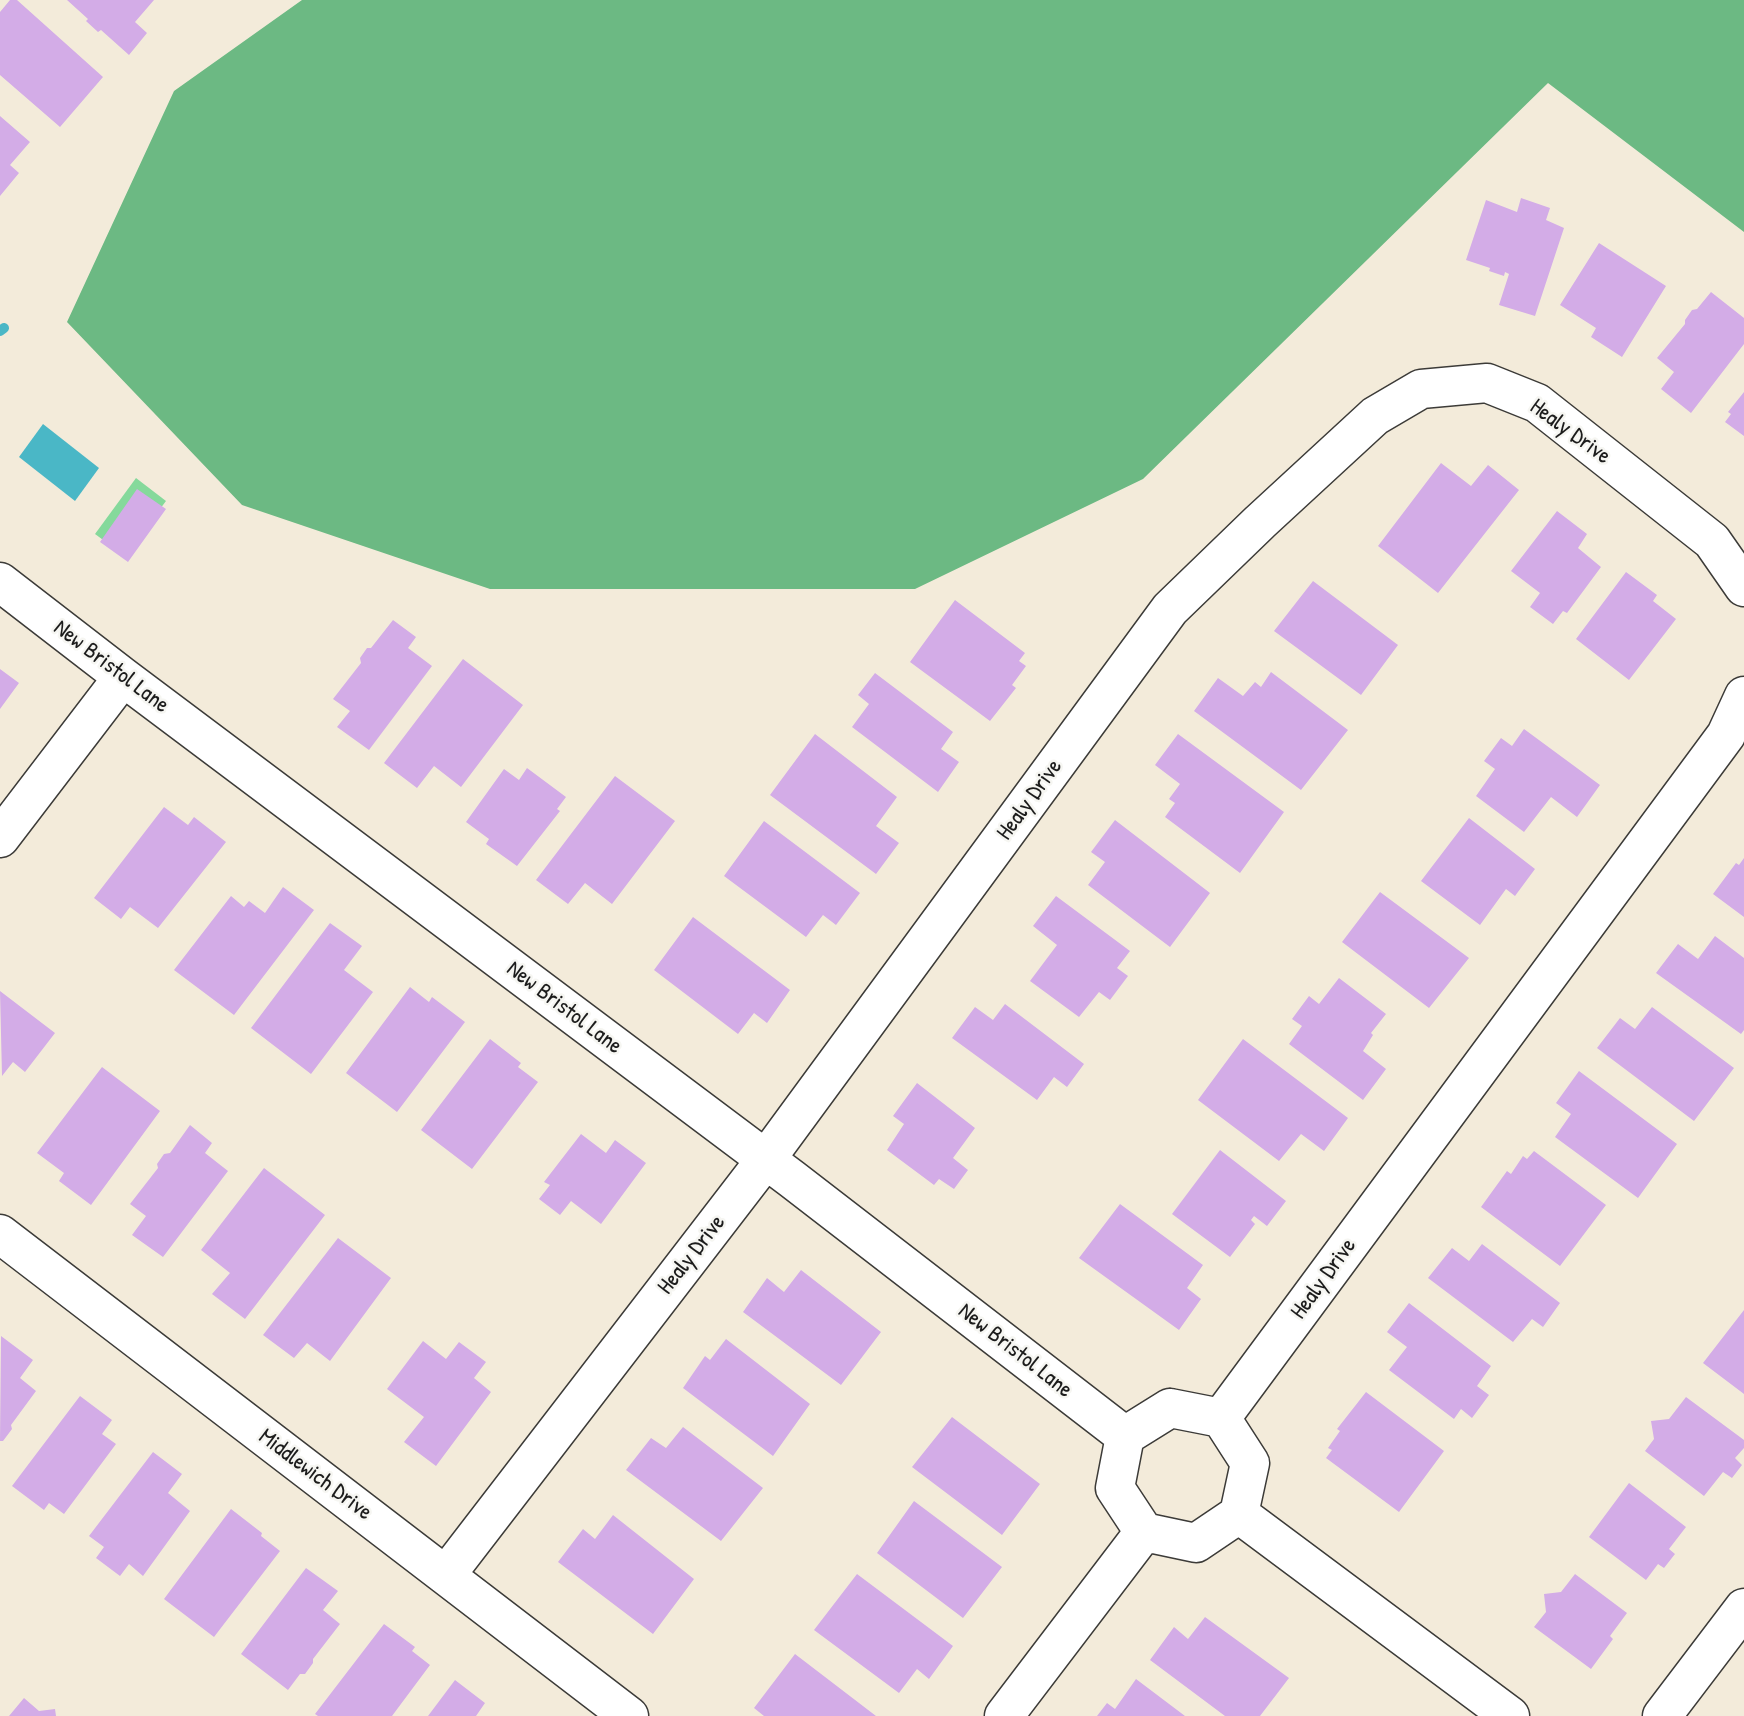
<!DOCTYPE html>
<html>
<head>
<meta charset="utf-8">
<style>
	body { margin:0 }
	canvas { display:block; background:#f3ebda }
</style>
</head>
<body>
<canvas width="1744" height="1716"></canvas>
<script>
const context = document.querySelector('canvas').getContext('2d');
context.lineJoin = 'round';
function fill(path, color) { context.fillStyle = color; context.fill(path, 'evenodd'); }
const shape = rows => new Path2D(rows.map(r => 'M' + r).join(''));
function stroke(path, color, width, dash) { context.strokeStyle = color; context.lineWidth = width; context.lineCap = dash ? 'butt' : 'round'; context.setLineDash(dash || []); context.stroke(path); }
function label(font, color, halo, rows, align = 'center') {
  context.font = font + ' "Patrick Hand",sans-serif'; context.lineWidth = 5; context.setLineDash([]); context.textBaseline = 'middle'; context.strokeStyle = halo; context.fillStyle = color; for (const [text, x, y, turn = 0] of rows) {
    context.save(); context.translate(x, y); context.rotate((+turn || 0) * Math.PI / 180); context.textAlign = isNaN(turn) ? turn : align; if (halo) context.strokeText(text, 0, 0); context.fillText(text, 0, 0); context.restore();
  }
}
const green = shape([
	[136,478,166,501,125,556,95,534]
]);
const forest = shape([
	[302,0,1744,0,1744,232,1548,83,1143,479,915,589,490,589,242,505,67,322,174,91]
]);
const water = shape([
	[43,424,99,468,75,501,19,457]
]);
const stream = shape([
	[0,331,4,328]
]);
const building = shape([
	[10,0,17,0,103,77,60,127,0,75,0,12],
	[67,0,154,0,135,22,147,33,129,55,101,30,98,32,86,21,88,19],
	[0,116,30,142,10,165,19,173,0,196],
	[1521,198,1550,208,1546,220,1564,228,1535,316,1499,305,1509,274,1505,272,1504,276,1489,271,1490,268,1466,260,1486,200,1517,212],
	[1599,243,1666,286,1622,357,1591,337,1596,328,1560,305],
	[1711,292,1744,318,1744,344,1691,413,1661,389,1674,372,1657,358,1685,324,1685,320,1692,310,1697,309],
	[1744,392,1744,436,1725,422,1731,414,1728,412],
	[1441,463,1471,486,1488,465,1519,490,1438,593,1378,546],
	[137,489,166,509,128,562,100,542],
	[1557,511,1587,534,1578,548,1601,567,1567,613,1563,611,1553,624,1530,607,1540,593,1511,571],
	[1626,572,1657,595,1653,601,1676,619,1629,680,1576,639],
	[1313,581,1398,645,1361,695,1274,631],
	[955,600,1025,653,1019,661,1026,666,1012,685,1016,688,990,721,910,662],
	[393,620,416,637,408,648,432,666,369,750,337,727,350,711,333,699,361,663,360,658,367,648,371,648],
	[463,659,523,705,461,787,434,766,417,788,384,763],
	[0,669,19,683,0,709],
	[1271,672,1348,730,1301,790,1194,711,1218,678,1243,696,1255,682,1261,687],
	[875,673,953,732,941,749,959,762,938,792,852,727,869,704,858,695],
	[1524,729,1600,785,1577,817,1551,797,1524,832,1476,796,1495,769,1484,761,1501,738,1512,746],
	[815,734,897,797,876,826,899,843,876,874,770,795],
	[1178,734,1284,812,1240,873,1165,817,1175,803,1169,799,1180,784,1155,765],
	[527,768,566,797,557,809,560,811,517,866,486,844,489,839,466,822,504,769,519,780],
	[615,776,675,821,612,904,585,883,568,904,536,880],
	[164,807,188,825,194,817,226,842,158,928,130,907,121,919,94,898],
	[1469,818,1535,869,1515,896,1506,889,1480,925,1421,881],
	[1115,820,1210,893,1170,947,1088,885,1105,862,1091,852],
	[764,821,860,893,836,925,823,915,806,937,724,876],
	[1744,858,1744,917,1713,894,1736,863,1739,865],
	[283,887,314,910,234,1015,174,970,231,896,244,907,249,901,265,913],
	[1380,892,1469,958,1429,1008,1342,942],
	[1056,896,1130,951,1117,968,1128,976,1110,1000,1099,992,1079,1017,1030,981,1057,945,1033,926],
	[693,917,790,990,767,1023,754,1013,738,1034,654,970],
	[330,923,362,946,344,970,373,992,311,1074,251,1028],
	[1715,936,1744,958,1744,1030,1741,1034,1656,973,1678,944,1698,959],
	[1339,978,1386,1014,1371,1033,1373,1035,1363,1051,1386,1069,1363,1100,1289,1044,1302,1026,1292,1019,1309,996,1319,1004],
	[410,987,429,1002,432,997,465,1022,397,1112,346,1073],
	[0,991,55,1033,25,1072,13,1062,2,1076],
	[1005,1004,1084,1064,1067,1087,1054,1077,1037,1100,952,1038,975,1007,993,1020],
	[1652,1007,1734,1068,1694,1121,1597,1048,1620,1018,1635,1029],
	[490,1039,521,1063,518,1067,538,1082,472,1169,421,1130],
	[1243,1039,1348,1118,1324,1151,1301,1134,1279,1161,1198,1100],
	[102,1067,160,1111,91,1205,59,1181,64,1173,37,1153],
	[1579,1071,1677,1144,1638,1198,1555,1137,1571,1114,1556,1103],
	[917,1083,975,1128,953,1158,968,1170,954,1189,939,1179,934,1185,887,1150,904,1124,893,1116],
	[190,1125,212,1143,205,1153,228,1171,163,1257,132,1235,146,1216,130,1204,158,1168,157,1164,164,1154,170,1153],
	[581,1134,606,1153,615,1140,646,1163,601,1224,571,1201,560,1215,539,1199,550,1185,544,1182],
	[1220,1150,1286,1201,1267,1226,1254,1216,1251,1220,1255,1224,1230,1257,1172,1214],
	[1534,1151,1606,1205,1560,1266,1481,1207,1507,1171,1511,1174,1523,1156,1527,1159],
	[264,1168,325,1215,245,1319,212,1294,230,1273,201,1250],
	[1120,1204,1203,1265,1187,1288,1201,1299,1179,1330,1079,1258],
	[338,1238,391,1278,330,1361,307,1343,294,1358,263,1335],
	[1482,1244,1560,1303,1543,1327,1532,1319,1513,1342,1428,1278,1452,1248,1469,1261],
	[801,1270,881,1332,841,1385,743,1312,767,1278,784,1292],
	[1409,1303,1491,1366,1477,1386,1489,1395,1472,1418,1461,1409,1454,1419,1389,1370,1407,1347,1387,1332],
	[1744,1310,1744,1394,1703,1363],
	[1,1336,33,1360,20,1378,36,1391,11,1425,12,1429,3,1441,0,1441],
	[726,1339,810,1404,773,1456,683,1388,705,1356,710,1360],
	[423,1341,446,1359,459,1342,486,1362,474,1378,491,1392,436,1466,404,1442,424,1417,387,1389],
	[1366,1392,1444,1451,1399,1512,1326,1458,1332,1450,1328,1448,1340,1431,1337,1429],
	[80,1396,112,1420,102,1434,116,1444,64,1514,49,1503,44,1510,12,1486],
	[1686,1397,1744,1440,1744,1448,1735,1458,1742,1465,1732,1478,1723,1472,1704,1496,1645,1451,1654,1439,1651,1421,1669,1419],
	[952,1417,1040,1484,1002,1535,912,1467],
	[683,1427,763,1488,721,1541,626,1470,651,1438,666,1448],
	[153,1452,182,1474,168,1493,190,1511,143,1576,129,1564,120,1576,96,1558,104,1547,89,1536],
	[1629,1483,1686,1527,1669,1549,1675,1554,1664,1568,1658,1564,1646,1580,1589,1537],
	[914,1501,1002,1567,963,1618,877,1553],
	[231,1509,262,1533,261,1536,280,1551,214,1637,164,1599],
	[613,1515,694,1579,653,1634,558,1562,583,1529,595,1539],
	[306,1568,338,1591,323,1610,340,1624,313,1659,313,1663,305,1674,300,1674,288,1690,241,1654],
	[857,1574,953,1646,929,1679,917,1669,899,1693,814,1630],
	[1575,1574,1627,1613,1610,1636,1613,1639,1591,1669,1534,1627,1546,1612,1544,1594,1561,1592],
	[1205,1617,1289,1678,1260,1716,1225,1716,1150,1660,1174,1627,1188,1639],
	[384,1624,415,1647,412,1651,430,1665,392,1716,318,1716,315,1714],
	[795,1654,876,1716,764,1716,754,1708],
	[1136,1679,1185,1716,1097,1716,1107,1703,1115,1709],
	[455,1680,485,1703,476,1716,428,1716],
	[24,1698,39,1711,55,1709,56,1716,9,1716]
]);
const minor = shape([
	[0,582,123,677,792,1179,1125,1436],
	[0,838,123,677],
	[0,1234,629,1716],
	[1170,1408,1221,1418,1250,1463,1239,1514,1196,1543,1144,1532,1115,1488,1125,1436,1170,1408],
	[1221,1418,1726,735,1744,696],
	[1239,1514,1510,1716],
	[446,1575,766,1159,1170,609,1260,522,1375,416,1421,389,1487,383,1537,403,1712,541,1744,587],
	[1004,1716,1144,1532],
	[1662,1716,1744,1608]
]);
const streetNames = [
	["Healy Drive",1570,432,36],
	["New Bristol Lane",111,667,37],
	["Healy Drive",1030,800,-54],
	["New Bristol Lane",564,1008,37],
	["Healy Drive",692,1255,-52],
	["Healy Drive",1324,1279,-54],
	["New Bristol Lane",1015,1351,38],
	["Middlewich Drive",315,1475,37]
];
fill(green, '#85d99b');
fill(forest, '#6cb983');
fill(water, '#4ab7c6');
stroke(stream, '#4ab7c6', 10);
fill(building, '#d3ace7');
stroke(minor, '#3c3b38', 41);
stroke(minor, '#fff', 38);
label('23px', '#1c1c1c', '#f6f6f2', streetNames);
</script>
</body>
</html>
